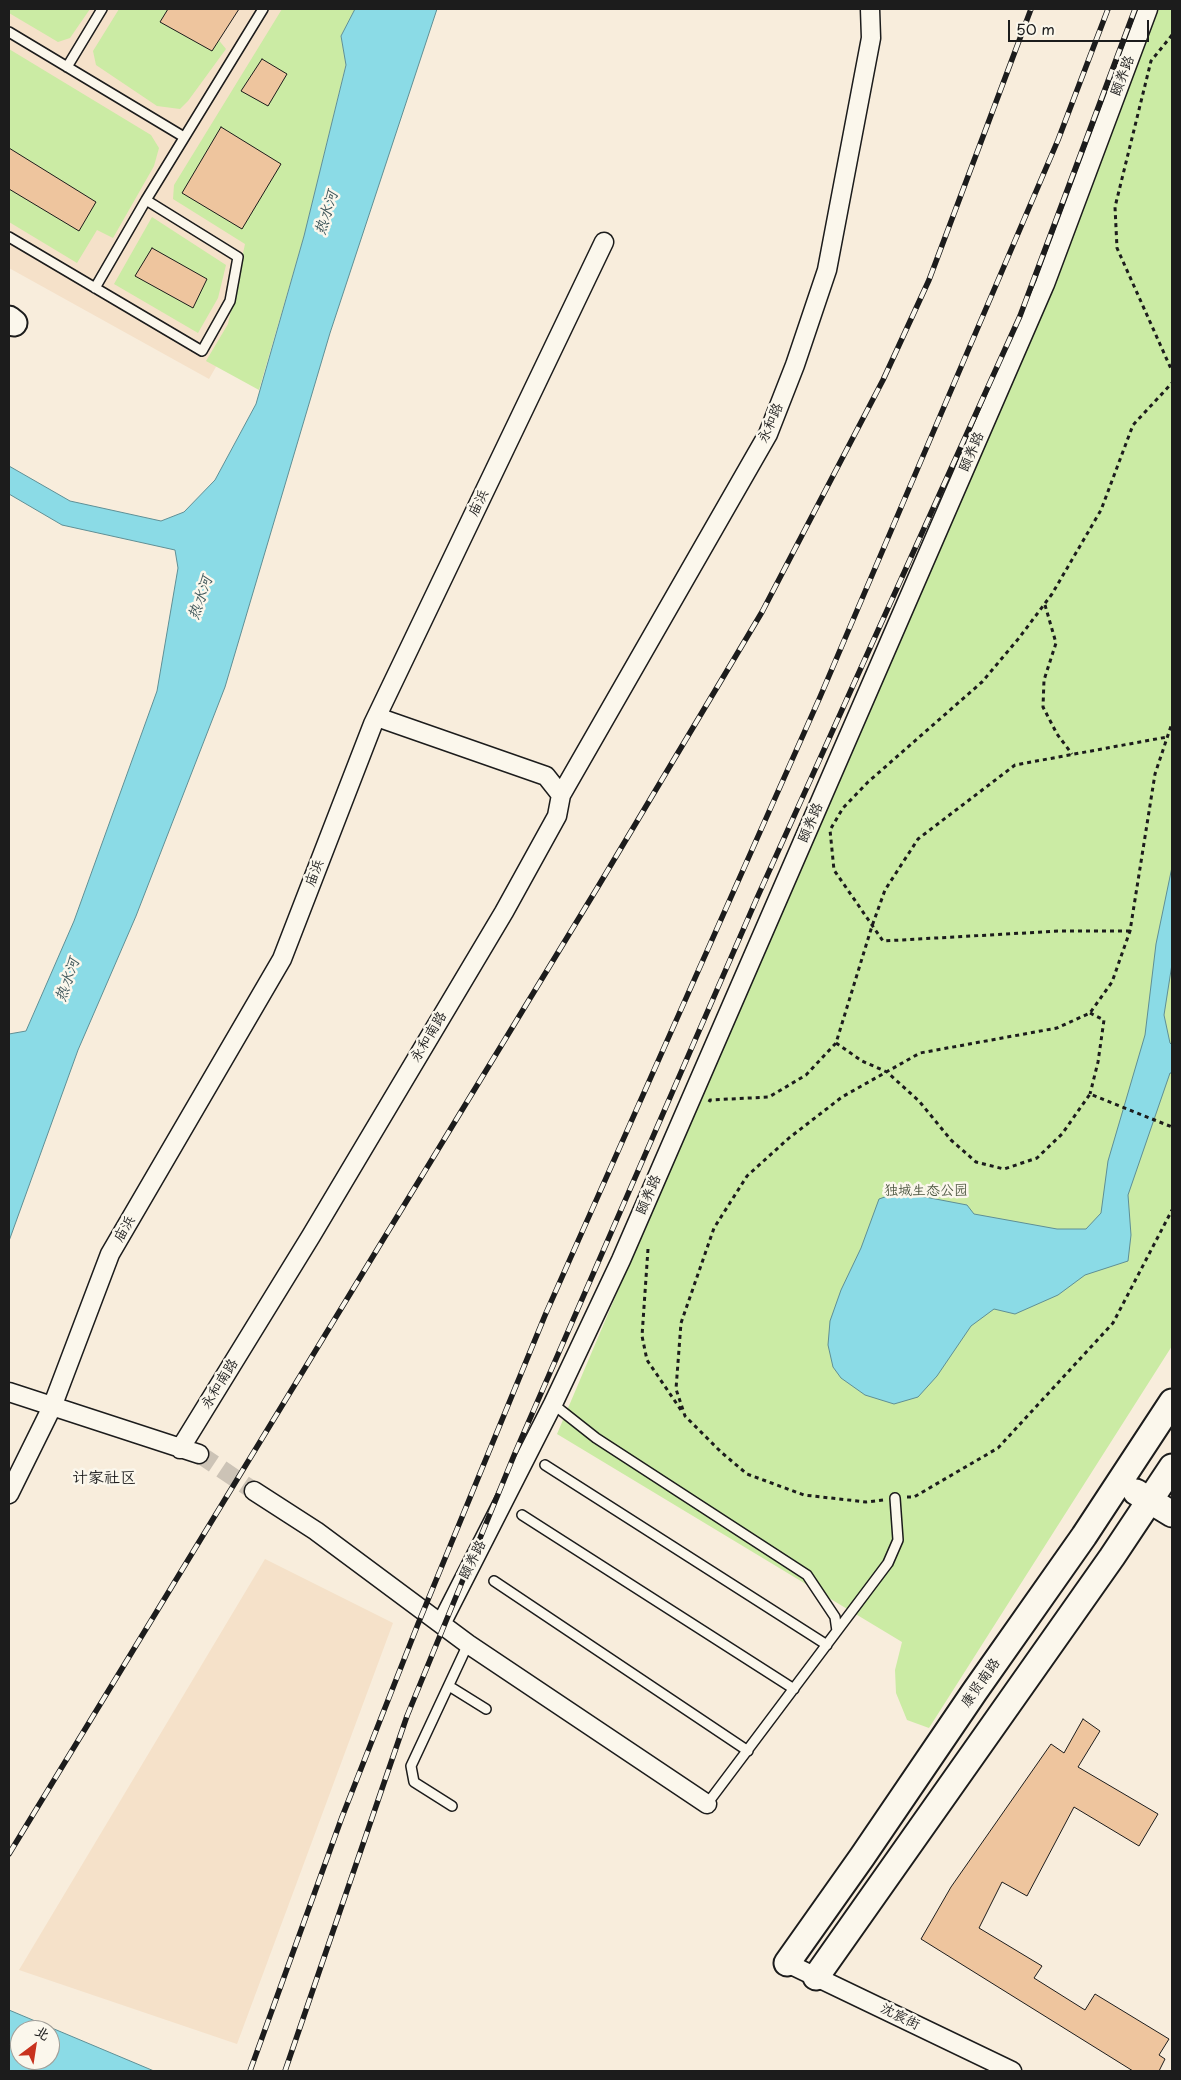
<!DOCTYPE html>
<html>
<head>
<meta charset="utf-8">
<style>
	body { margin:0 }
	#map { position:relative; width:1181px; height:2080px; overflow:hidden; background:#f8eddc; font-family:"Playpen Sans","LXGW WenKai TC",sans-serif }
	canvas { display:block }
	.frame { position:absolute; inset:0; border:10px solid #1c1c1c; pointer-events:none }
	.north { position:absolute; left:10px; top:2020px; width:50px; height:50px; box-sizing:border-box; background:#fbf7ec; border:1px solid #a29f99; border-radius:50%; rotate:31deg; font-size:14px; font-weight:700; line-height:20px; text-align:center; color:#1c1c1c }
	.north::after { content:''; display:block; margin:auto; width:18px; height:22px; background:#c8321e; clip-path:polygon(50% 0,100% 100%,50% 72%,0 100%) }
	.scale { position:absolute; left:1008px; top:20px; width:141px; height:22px; box-sizing:border-box; border:2px solid #1c1c1c; border-top:0; padding-left:6px; font-size:15px; line-height:18px; white-space:nowrap; color:#1c1c1c; -webkit-text-stroke:4px #fbf7ec; paint-order:stroke }
</style>
</head>
<body>
<div id="map">
<canvas width="1181" height="2080"></canvas>
<div class="frame"></div>
<div class="north">北</div>
<div class="scale">50 m</div>
</div>
<script>
const context = document.querySelector('canvas').getContext('2d');
context.lineJoin = 'round';
function fill(path, color) { context.fillStyle = color; context.fill(path, 'evenodd'); }
const shape = rows => new Path2D(rows.map(r => 'M' + r).join(''));
function stroke(path, color, width, dash) { context.strokeStyle = color; context.lineWidth = width; context.lineCap = dash ? 'butt' : 'round'; context.setLineDash(dash || []); context.stroke(path); }
function label(font, color, halo, rows, align = 'center') {
  context.font = font + ' "Playpen Sans","LXGW WenKai TC",sans-serif'; context.lineWidth = 5; context.setLineDash([]); context.textBaseline = 'middle'; context.strokeStyle = halo; context.fillStyle = color; for (const [text, x, y, turn = 0] of rows) {
    context.save(); context.translate(x, y); context.rotate((+turn || 0) * Math.PI / 180); context.textAlign = isNaN(turn) ? turn : align; if (halo) context.strokeText(text, 0, 0); context.fillText(text, 0, 0); context.restore();
  }
}
const built = shape([
	[9,9,342,9,237,330,209,379,9,268],
	[265,1559,393,1623,237,2044,19,1970]
]);
const green = shape([
	[9,9,90,9,70,38,58,42,9,13],
	[119,9,212,9,221,14,212,32,226,49,188,101,180,109,157,106,96,65,93,51],
	[282,9,355,9,341,36,346,64,304,236,259,390,206,361,228,324,245,244,173,199,174,185],
	[1149,9,1172,9,1172,1346,929,1728,907,1720,896,1693,895,1670,902,1642,557,1434,904,617],
	[9,49,151,135,159,148,154,166,113,238,97,230,77,263,9,222],
	[152,217,226,265,218,298,198,333,114,284]
]);
const water = shape([
	[355,9,437,9,330,333,225,687,136,916,78,1050,9,1241,9,1034,26,1031,74,921,157,691,178,568,175,550,62,525,9,494,9,466,70,501,161,521,184,512,215,480,256,404,304,236,346,65,341,36,355,9],
	[1172,831,1172,964,1164,1015,1170,1043,1172,1045,1172,1073,1170,1073,1128,1195,1131,1235,1128,1261,1085,1275,1058,1295,1015,1314,994,1309,971,1326,937,1376,918,1397,894,1404,865,1395,841,1378,833,1367,828,1345,830,1321,841,1290,861,1248,879,1199,899,1192,967,1205,974,1214,1057,1229,1086,1229,1101,1213,1108,1161,1145,1035,1156,944,1172,867,1172,831],
	[9,2010,154,2071,9,2071,9,2010],
	[20,2030,50,2030,50,2060,20,2060,20,2030]
]);
const building = shape([
	[168,9,239,9,212,51,160,22,168,9],
	[262,59,287,74,268,106,241,91,262,59],
	[221,127,281,164,242,229,182,193,221,127],
	[9,148,96,202,79,231,9,189,9,148],
	[152,248,207,279,193,308,135,276,152,248],
	[1083,1719,1100,1731,1078,1767,1158,1814,1139,1846,1074,1807,1027,1896,1002,1882,979,1928,1042,1966,1034,1978,1085,2010,1095,1994,1169,2039,1159,2055,1165,2059,1159,2071,1133,2071,921,1939,951,1887,1051,1744,1064,1753,1083,1719]
]);
const streetTunnel = shape([
	[199,1454,254,1491]
]);
const path = shape([
	[1172,35,1151,61,1115,207,1117,248,1172,371],
	[1045,605,1056,643,1044,680,1043,707,1057,734,1072,754],
	[1130,931,1060,931,883,941,834,870,830,830,843,808,868,782,982,682,1019,638,1052,594,1101,510,1133,425,1172,383],
	[1090,1013,1104,1020,1098,1062,1090,1094],
	[836,1043,862,1061,887,1072,919,1101,951,1140,976,1162,1004,1169,1037,1158,1062,1134,1090,1094,1172,1127],
	[709,1102,710,1100,769,1097,806,1075,836,1043,872,926,885,890,918,839,1015,765,1167,737],
	[648,1249,642,1336,647,1360,683,1413],
	[907,1497,914,1497,998,1448,1113,1323,1172,1210],
	[883,1500,866,1502,804,1495,747,1474,721,1452,685,1416,676,1389,681,1323,714,1228,747,1176,789,1138,842,1097,920,1053,1057,1028,1090,1013,1112,982,1130,931,1155,774,1172,723]
]);
const lane = shape([
	[9,32,184,137],
	[67,67,102,9],
	[9,237,202,351,230,301,238,257,146,200],
	[95,288,146,200,263,9],
	[553,1404,596,1438,807,1575,835,1617,837,1631],
	[545,1465,827,1645],
	[522,1515,794,1689],
	[494,1581,748,1751],
	[449,1686,486,1709],
	[707,1804,888,1563,898,1540,895,1498],
	[452,1806,414,1782,411,1766,468,1644]
]);
const street = shape([
	[561,795,768,434,795,365,827,270,871,38,870,9],
	[9,1392,199,1454],
	[180,1449,311,1236,504,912,557,816,561,795,546,776,377,717],
	[254,1491,316,1531,468,1644,707,1804],
	[9,1494,52,1407,110,1254,282,959,373,724,604,242],
	[441,1624,553,1404,621,1260,1045,284,1148,9],
	[787,1963,1012,2071]
]);
const secondary = shape([
	[9,319,14,323],
	[1136,1492,1172,1514],
	[787,1963,862,1857,975,1691,1084,1536,1172,1402],
	[816,1977,1112,1557,1172,1467]
]);
const rail = shape([
	[9,1854,596,890,762,612,883,380,929,280,1031,9],
	[250,2071,342,1817,418,1624,546,1313,820,697,1058,140,1108,9],
	[285,2071,407,1716,515,1453,757,898,1020,316,1135,9]
]);
const streetNames = [
	["颐养路",1123,76,-69],
	["永和路",771,423,-66],
	["颐养路",972,452,-67],
	["庙浜",479,503,-64],
	["颐养路",811,823,-67],
	["庙浜",315,873,-69],
	["永和南路",429,1037,-59],
	["颐养路",649,1195,-67],
	["庙浜",125,1229,-60],
	["永和南路",220,1384,-58],
	["颐养路",473,1560,-63],
	["康贤南路",981,1683,-55],
	["沈宸街",900,2017,26]
];
const parkNames = [
	["独城生态公园",926,1191]
];
const waterNames = [
	["热水河",327,213,-73],
	["热水河",201,598,-71],
	["热水河",68,980,-71]
];
const quarterNames = [
	["计家社区",104,1479]
];
fill(built, '#f5e1c9');
fill(green, '#cbeba4');
fill(water, '#8bdbe6');
stroke(water, '#5f8f95', 1);
fill(building, '#eec59e');
stroke(building, '#1c1c1c', 1);
stroke(streetTunnel, '#ccc3b6', 18, [18, 9]);
stroke(lane, '#1c1c1c', 12);
stroke(street, '#1c1c1c', 21);
stroke(secondary, '#1c1c1c', 29);
stroke(path, '#1c1c1c', 3, [4, 4]);
stroke(lane, '#fbf7ec', 9);
stroke(street, '#fbf7ec', 18);
stroke(secondary, '#fbf7ec', 25);
stroke(rail, '#1c1c1c', 5.5);
stroke(rail, '#fbf7ec', 4, [11]);
label('14px', '#1c1c1c', '#fbf7ec', streetNames);
label('14px', '#515a45', '#fbf7ec', parkNames);
label('italic 15px', '#3d5559', '#fbf7ec', waterNames);
label('16px', '#1c1c1c', '#fbf7ec', quarterNames);
</script>
</body>
</html>
